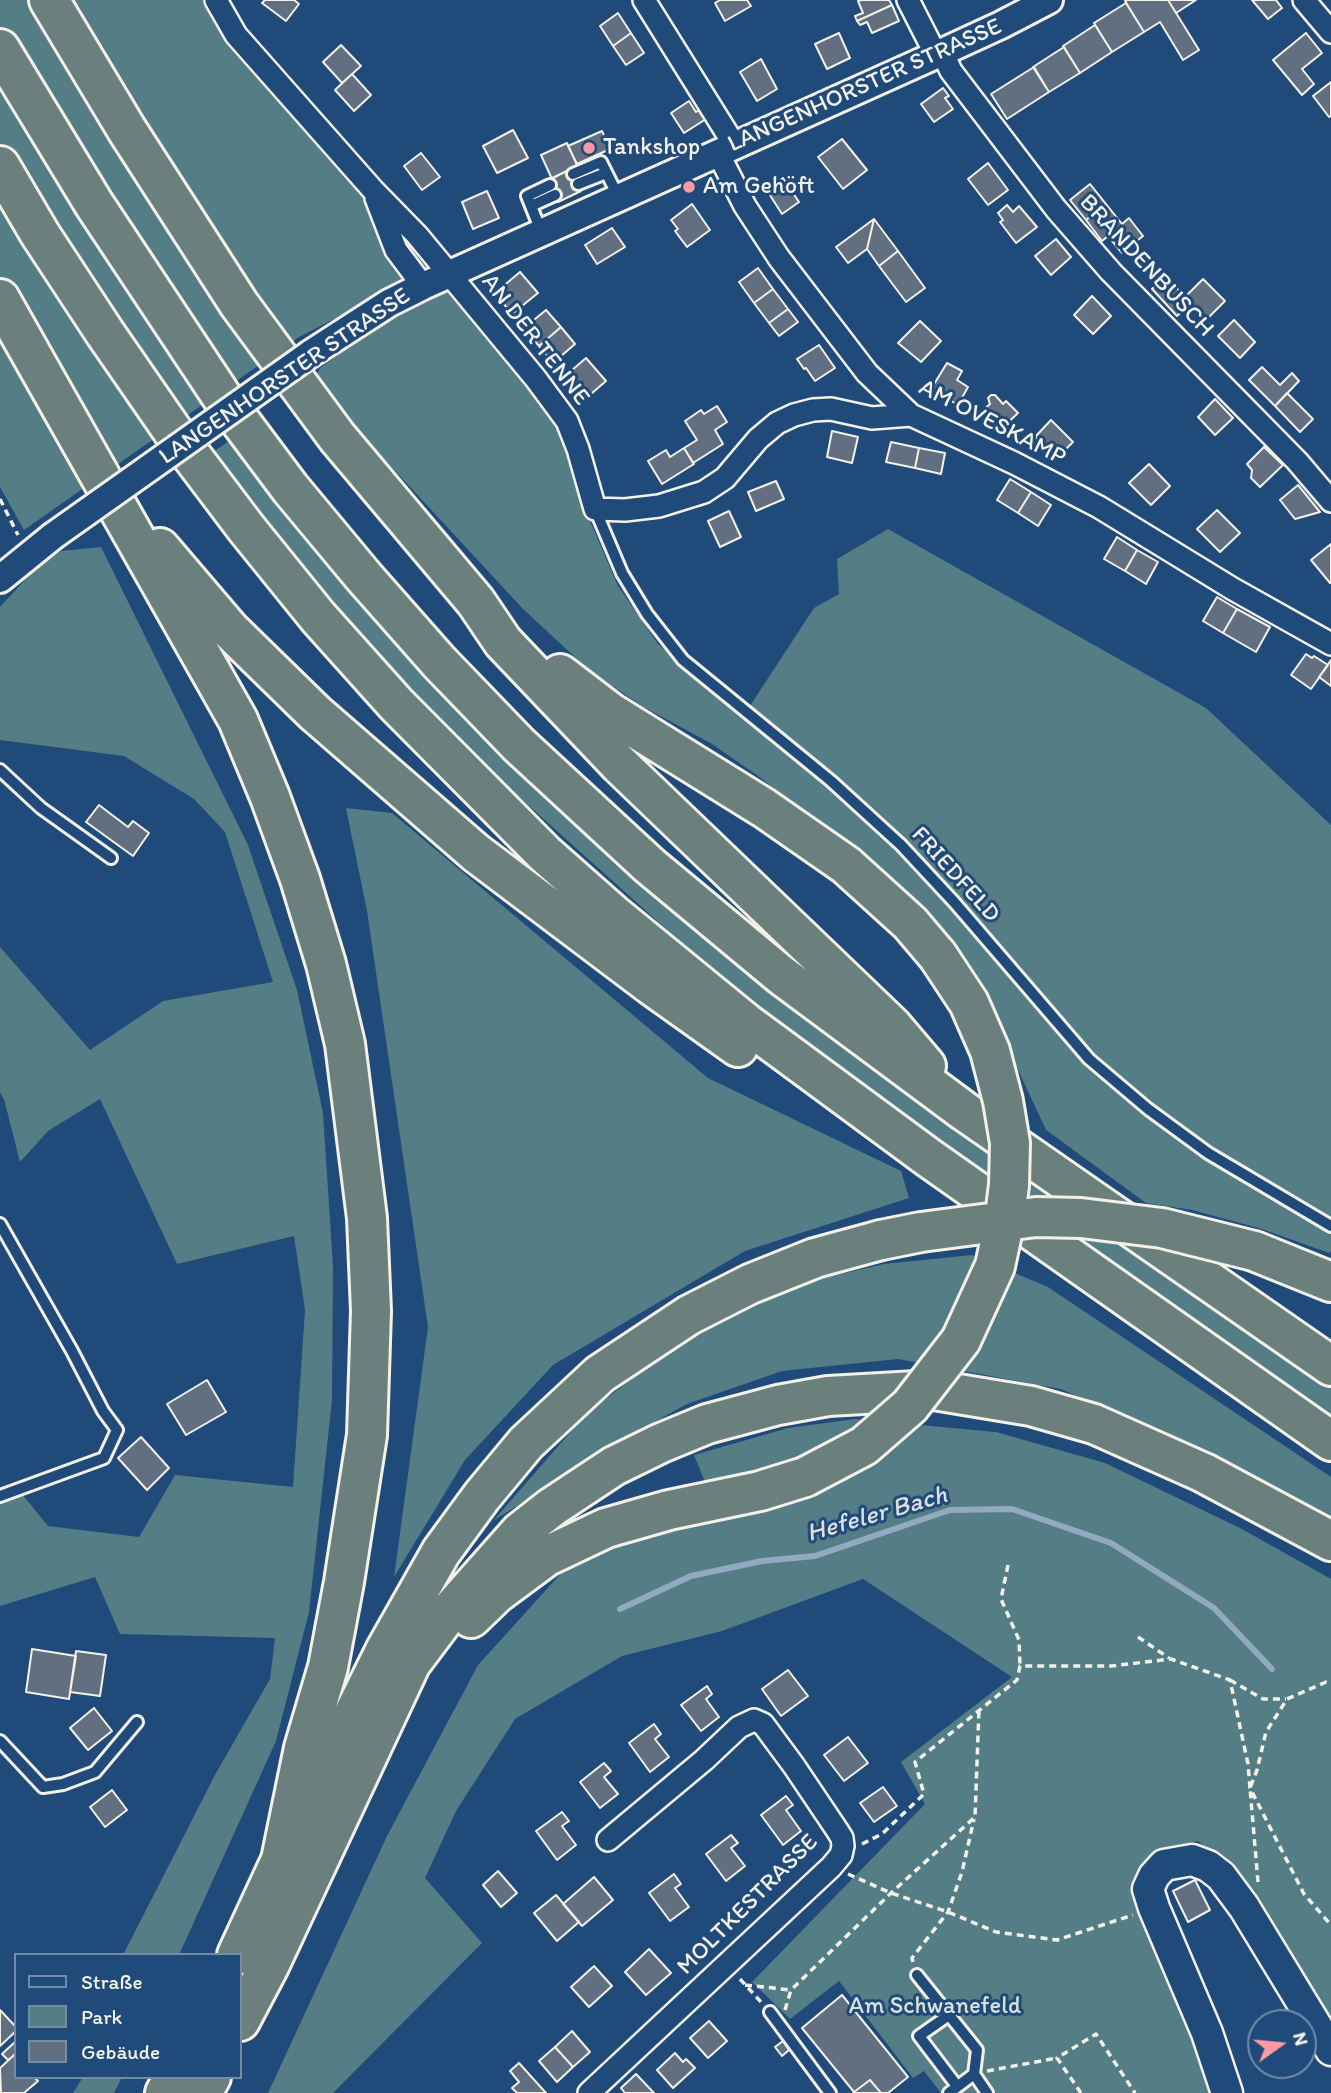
<!DOCTYPE html>
<html>
<head>
<meta charset="utf-8">
<style>
	body { margin:0 }
	#map { position:relative; width:1331px; height:2093px; overflow:hidden; background:#1f4a7a; font-family:Itim,sans-serif }
	canvas { display:block }
	.legend { position:absolute; left:14px; top:1953px; width:228px; height:126px; box-sizing:border-box; background:#1f4a7a; border:2px solid #748da6; margin:0; padding:9px 12px; list-style:none; font-size:21px; color:#f4f1e8 }
	.legend li { display:flex; align-items:center; gap:14px; height:35px }
	.legend b { width:35px; border:2px solid #748da6 }
	.north { position:absolute; left:1247px; top:2009px; width:70px; height:70px; box-sizing:border-box; background:#1f4a7a; border:2px solid #748da6; border-radius:50%; rotate:75deg; font-size:19px; font-weight:700; line-height:28px; text-align:center; color:#f4f1e8 }
	.north::after { content:''; display:block; margin:auto; width:24px; height:32px; background:#ff9aa2; clip-path:polygon(50% 0,100% 100%,50% 72%,0 100%) }
</style>
</head>
<body>
<div id="map">
<canvas width="1331" height="2093"></canvas>
<ul class="legend">
<li><b style="height:9px;background:#1f4a7a"></b>Straße</li>
<li><b style="height:19px;background:#547d85"></b>Park</li>
<li><b style="height:19px;background:#626f81"></b>Gebäude</li>
</ul>
<div class="north">N</div>
</div>
<script>
const context = document.querySelector('canvas').getContext('2d');
context.lineJoin = 'round';
function fill(path, color) { context.fillStyle = color; context.fill(path, 'evenodd'); }
const shape = rows => new Path2D(rows.map(r => 'M' + r).join(''));
function stroke(path, color, width, dash) { context.strokeStyle = color; context.lineWidth = width; context.lineCap = dash ? 'butt' : 'round'; context.setLineDash(dash || []); context.stroke(path); }
function label(font, color, halo, rows, align = 'center') {
  context.font = font + ' Itim,sans-serif'; context.lineWidth = 6; context.setLineDash([]); context.textBaseline = 'middle'; context.strokeStyle = halo; context.fillStyle = color; for (const [text, x, y, turn = 0] of rows) {
    context.save(); context.translate(x, y); context.rotate((+turn || 0) * Math.PI / 180); context.textAlign = isNaN(turn) ? turn : align; if (halo) context.strokeText(text, 0, 0); context.fillText(text, 0, 0); context.restore();
  }
}
const green = shape([
	[0,0,210,0,430,270,299,337,24,530,0,487],
	[447,285,556,419,590,521,618,586,658,644,742,718,814,608,839,594,837,559,888,529,1206,708,1331,825,1331,1251,1329,1253,1262,1229,1192,1210,1146,1203,1046,1130,999,1029,881,878,761,778,712,744,642,706,589,670,523,609,360,433,317,374,320,368,371,331],
	[238,435,414,652,1150,1262,1331,1387,1331,1422,958,1161,713,971,518,796,357,633,213,452],
	[101,547,248,845,297,990,323,1113,333,1266,332,1400,309,1612,276,1741,179,1955,123,1955,216,1773,270,1679,275,1638,120,1634,95,1577,0,1606,0,1489,14,1484,48,1526,139,1537,175,1475,293,1487,305,1310,294,1236,177,1264,100,1099,48,1131,20,1162,4,1099,0,1093,0,947,90,1050,163,1001,273,982,225,832,194,799,124,756,0,740,0,607,34,570,61,551],
	[346,808,392,813,708,1078,901,1171,909,1198,745,1251,553,1365,465,1460,394,1577,428,1327,367,911],
	[972,1255,1048,1287,1331,1477,1331,1520,1269,1483,1061,1389,898,1359,782,1371,687,1404,612,1446,493,1521,587,1413,692,1333,790,1286,884,1264],
	[855,1419,996,1432,1105,1463,1240,1528,1331,1579,1331,2019,1216,1858,1198,1841,1159,1849,1137,1884,1150,1929,1211,2093,941,2093,924,2071,913,2078,839,1981,790,2019,752,1982,925,1804,901,1762,1012,1677,863,1579,722,1631,622,1656,515,1719,456,1811,425,1878,482,1943,333,2093,268,2093,387,1836,478,1665,575,1558,729,1513,819,1450,771,1468,707,1487,694,1455,788,1428],
	[83,2077,122,2077,114,2093,73,2093]
]);
const stream = shape([
	[620,1609,691,1576,762,1561,815,1556,950,1510,1012,1509,1111,1543,1214,1608,1272,1669]
]);
const building = shape([
	[265,0,294,0,299,4,286,21,262,3,265,0],
	[720,0,747,0,751,6,725,21,715,3,720,0],
	[861,0,889,0,892,5,857,21,855,16,863,13,858,1,861,0],
	[1127,0,1168,0,1199,50,1183,60,1160,22,1144,32,1125,1,1127,0],
	[1168,0,1196,0,1176,13,1168,0],
	[1252,0,1276,0,1282,8,1268,19,1252,0],
	[1126,3,1144,32,1112,52,1094,23,1126,3],
	[892,5,899,21,872,33,867,22,860,25,857,21,892,5],
	[618,13,631,33,613,46,600,26,618,13],
	[1095,25,1112,52,1080,73,1063,46,1095,25],
	[631,33,644,53,626,65,613,46,631,33],
	[839,33,850,58,827,69,815,44,839,33],
	[1306,33,1322,53,1302,69,1314,84,1302,95,1273,60,1306,33],
	[341,45,361,66,342,83,323,62,341,45],
	[1064,47,1080,73,1049,92,1033,67,1064,47],
	[761,59,777,89,757,101,740,72,761,59],
	[1034,67,1049,92,1007,119,991,94,1034,67],
	[352,74,371,95,354,111,335,90,352,74],
	[1331,82,1331,116,1329,117,1313,96,1331,82],
	[943,88,949,96,945,98,953,109,934,122,921,104,943,88],
	[689,101,696,112,699,110,706,119,684,133,671,113,689,101],
	[513,130,528,158,497,173,483,146,513,130],
	[602,131,610,149,577,164,568,146,602,131],
	[842,139,867,170,843,189,818,157,842,139],
	[567,143,577,165,552,179,541,155,567,143],
	[421,153,440,177,422,190,404,166,421,153],
	[988,163,1008,190,988,205,968,179,988,163],
	[571,169,581,191,558,202,548,180,571,169],
	[783,178,799,202,782,214,766,189,783,178],
	[1090,184,1106,204,1086,220,1070,200,1090,184],
	[487,191,499,218,473,229,462,202,487,191],
	[692,204,710,230,687,247,675,231,678,229,671,220,692,204],
	[1106,204,1122,224,1129,218,1143,236,1122,253,1108,236,1102,241,1086,220,1106,204],
	[1007,205,1013,212,1019,206,1037,227,1016,243,1000,222,1003,220,998,213,1007,205],
	[874,219,867,249,848,263,836,247,874,219],
	[874,219,898,251,879,266,867,249,874,219],
	[612,228,625,247,597,264,585,245,612,228],
	[1056,239,1071,257,1051,275,1035,256,1056,239],
	[898,251,925,288,906,302,879,266,898,251],
	[758,268,773,289,754,303,739,282,758,268],
	[520,272,538,293,512,314,495,293,520,272],
	[1165,276,1191,303,1177,316,1152,289,1165,276],
	[1203,279,1225,301,1207,319,1185,297,1203,279],
	[773,289,788,309,769,323,754,303,773,289],
	[1092,296,1111,316,1093,334,1074,315,1092,296],
	[788,309,798,322,779,336,769,323,788,309],
	[546,310,561,327,539,346,524,328,546,310],
	[1234,320,1255,342,1240,358,1218,336,1234,320],
	[920,321,941,341,921,362,898,343,920,321],
	[561,327,575,344,553,363,539,346,561,327],
	[819,345,835,368,815,381,806,368,804,369,797,359,819,345],
	[586,358,606,381,584,400,564,377,586,358],
	[947,363,962,371,957,380,968,387,958,405,931,389,947,363],
	[1262,367,1280,385,1292,373,1299,381,1275,406,1249,380,1262,367],
	[1287,393,1313,419,1300,432,1275,406,1287,393],
	[991,395,995,395,1003,404,1006,401,1018,413,999,431,981,412,990,404,988,398,991,395],
	[1215,399,1233,418,1215,435,1198,417,1215,399],
	[717,406,727,422,715,430,723,444,693,463,684,448,697,440,685,421,701,410,704,414,717,406],
	[1051,420,1073,442,1057,458,1035,437,1051,420],
	[832,431,858,437,852,463,827,457,832,431],
	[891,442,919,448,915,468,886,462,891,442],
	[1264,447,1283,465,1260,487,1251,478,1252,470,1247,464,1264,447],
	[684,448,694,464,662,484,648,461,666,450,670,457,684,448],
	[919,448,945,453,941,474,915,468,919,448],
	[1149,464,1170,486,1151,505,1129,483,1149,464],
	[1010,479,1031,492,1018,513,997,500,1010,479],
	[776,481,784,499,756,511,748,492,776,481],
	[1298,485,1320,512,1295,519,1280,500,1298,485],
	[1031,492,1051,505,1038,526,1018,513,1031,492],
	[1217,510,1240,533,1220,552,1197,529,1217,510],
	[729,511,741,537,720,547,708,521,729,511],
	[1117,537,1137,550,1125,571,1104,559,1117,537],
	[1331,544,1331,582,1330,583,1311,560,1331,544],
	[1137,550,1158,562,1146,584,1125,571,1137,550],
	[1217,597,1237,609,1223,633,1203,621,1217,597],
	[1237,609,1270,627,1256,652,1223,633,1237,609],
	[1306,654,1312,658,1314,656,1328,665,1311,689,1291,675,1306,654],
	[1331,660,1331,686,1319,677,1331,660],
	[99,805,128,827,133,821,149,833,133,856,86,822,99,805],
	[207,1380,226,1412,186,1435,167,1404,207,1380],
	[141,1437,169,1468,147,1490,118,1458,141,1437],
	[32,1649,76,1656,69,1699,26,1692,32,1649],
	[76,1651,106,1655,100,1696,70,1692,76,1651],
	[788,1670,808,1696,781,1716,762,1689,788,1670],
	[707,1686,712,1694,706,1699,719,1717,701,1731,681,1705,707,1686],
	[94,1708,112,1731,88,1750,70,1728,94,1708],
	[654,1724,661,1734,655,1739,669,1757,650,1772,629,1743,654,1724],
	[848,1737,868,1763,844,1781,824,1755,848,1737],
	[604,1763,611,1771,604,1777,618,1794,600,1808,580,1782,604,1763],
	[883,1787,897,1806,874,1822,860,1803,883,1787],
	[112,1790,127,1810,105,1827,90,1807,112,1790],
	[786,1796,793,1805,786,1810,801,1831,783,1845,761,1815,786,1796],
	[562,1812,569,1821,562,1826,576,1845,557,1860,536,1831,562,1812],
	[731,1835,738,1843,731,1848,745,1866,726,1881,706,1854,731,1835],
	[498,1871,517,1893,501,1907,483,1885,498,1871],
	[674,1874,681,1884,675,1888,689,1907,670,1921,649,1893,674,1874],
	[594,1877,613,1900,582,1926,563,1904,594,1877],
	[1195,1880,1210,1910,1188,1922,1173,1891,1195,1880],
	[556,1895,579,1922,557,1941,534,1913,556,1895],
	[649,1949,671,1973,646,1995,625,1972,649,1949],
	[594,1966,612,1986,589,2007,571,1987,594,1966],
	[842,1995,908,2077,888,2093,881,2093,870,2080,854,2092,802,2028,842,1995],
	[0,2010,16,2027,16,2031,0,2046,0,2010],
	[709,2021,727,2041,708,2058,690,2038,709,2021],
	[572,2031,590,2052,573,2067,555,2047,572,2031],
	[16,2041,16,2054,8,2060,2,2054,16,2041],
	[783,2041,789,2050,782,2056,775,2047,783,2041],
	[555,2047,573,2067,557,2082,539,2061,555,2047],
	[675,2053,683,2062,686,2059,695,2068,673,2088,657,2070,675,2053],
	[14,2055,16,2057,16,2077,34,2077,38,2081,24,2093,1,2093,0,2068,14,2055],
	[519,2063,546,2093,517,2093,512,2088,519,2082,510,2071,519,2063],
	[636,2074,654,2093,625,2093,621,2088,636,2074],
	[870,2080,881,2093,853,2093,854,2092,870,2080]
]);
const path = shape([
	[0,499,18,535],
	[1008,1565,1001,1599,1019,1640,1020,1666],
	[1138,1637,1169,1658],
	[1230,1680,1263,1699,1286,1699],
	[862,1844,882,1834,924,1794,915,1762,1017,1680,1020,1666,1111,1666,1171,1659,1230,1680,1248,1764,1250,1788,1304,1894,1331,1925],
	[848,1874,891,1893,948,1912,996,1932,1057,1940,1133,1915],
	[1258,1882,1250,1788,1257,1770,1266,1732,1287,1699,1326,1682,1331,1684],
	[913,1962,912,1958,948,1912,962,1872,974,1819],
	[740,1979,761,2002],
	[745,1985,791,1990],
	[785,2010,791,1990,891,1893,975,1817,979,1709],
	[987,2071,1057,2058],
	[1081,2093,1057,2058,1096,2034,1135,2093]
]);
const service = shape([
	[573,174,601,162,619,198],
	[578,184,606,173],
	[531,206,555,195],
	[541,231,527,196,550,185],
	[595,509,622,573,647,614,683,660,831,781,901,845,954,902,1089,1059,1148,1109,1208,1153,1331,1226],
	[0,770,41,808,111,858],
	[0,1224,72,1351,103,1411,117,1430,104,1458,0,1496],
	[0,1741,43,1787,63,1784,95,1772,137,1722],
	[917,1975,977,2050,974,2074,949,2093],
	[770,2012,830,2093],
	[949,2015,919,2036,957,2086],
	[974,2074,987,2093]
]);
const minor = shape([
	[216,0,236,35,373,190,417,235,536,379,567,421,578,449,595,509,625,510,659,506,704,492,725,478,758,439,777,423,794,415,813,410,831,409,872,418,911,415],
	[644,0,735,146],
	[908,0,936,55],
	[1304,0,1331,32],
	[942,52,951,71,1056,209,1111,272,1297,461,1331,501],
	[718,153,745,206,779,258,867,373,911,415,1014,463,1099,507,1233,589,1331,644],
	[376,198,396,250,423,286],
	[589,2093,831,1867,841,1855,843,1846,842,1838,837,1830,794,1766,763,1724,754,1720,739,1727,704,1760,608,1840]
]);
const tertiary = shape([
	[310,354,389,303,423,286,936,55,1001,25,1049,0],
	[0,579,53,536]
]);
const secondary = shape([
	[1227,2093,1207,2033,1154,1908,1148,1889,1154,1876,1164,1865,1192,1860,1208,1866,1221,1876,1244,1907,1331,2050]
]);
const motorway = shape([
	[49,0,127,130,239,304,337,437,476,602,503,642,620,765,892,1026,926,1066],
	[0,49,94,204,222,397,290,488,364,577,439,662,519,745,650,866,781,975,964,1111,1331,1366],
	[0,166,40,234,105,333,172,430,246,528,318,617,396,704,545,854,614,915,746,1023,929,1158,1331,1441],
	[0,299,238,720,270,797,300,879,326,964,345,1044,367,1218,371,1311,367,1435,344,1582,328,1667,304,1748,281,1860],
	[160,548,230,630,315,713,476,853,651,985,738,1047],
	[560,674,611,713,764,808,846,865,910,923,938,956],
	[1254,1251,1331,1282],
	[471,1618,497,1593,547,1556,606,1528,669,1510,760,1491,805,1477],
	[237,1955,281,1860,386,1649,441,1552,482,1496,526,1443,600,1374,689,1315,750,1284,815,1258,881,1240],
	[240,2021,269,1966,411,1663,450,1611,520,1532,552,1507,614,1466,661,1443,707,1424,778,1405,828,1396,934,1390,1031,1406,1094,1424,1204,1473,1331,1541],
	[165,2093,174,2077],
	[202,2093,211,2077]
]);
const tertiaryBridge = shape([
	[53,536,310,354]
]);
const motorwayBridge = shape([
	[881,1240,921,1232,1036,1217,1081,1218,1162,1228,1254,1251],
	[805,1477,864,1446,910,1406,961,1340,995,1266,1004,1224,1009,1185,1010,1143,1003,1101,990,1051,969,1003,938,956]
]);
const markers = [
	[589,148,7,"#ff9aa2"],
	[689,187,7,"#ff9aa2"]
];
const streetNames = [
	["LANGENHORSTER STRASSE",865,86,-24],
	["BRANDENBUSCH",1146,266,47],
	["AN DER TENNE",535,340,52],
	["LANGENHORSTER STRASSE",285,377,-34],
	["AM OVESKAMP",992,423,27],
	["FRIEDFELD",955,875,48],
	["MOLTKESTRASSE",748,1905,-45]
];
const poiNames = [
	["Tankshop",603,148],
	["Am Gehöft",703,187]
];
const parkNames = [
	["Am Schwanefeld",935,2007]
];
const waterNames = [
	["Hefeler Bach",877,1515,-16]
];
fill(green, '#547d85');
stroke(stream, '#92aac0', 6);
fill(building, '#626f81');
stroke(building, '#f4f1e8', 2);
stroke(service, '#f4f1e8', 16);
stroke(minor, '#f4f1e8', 26);
stroke(tertiary, '#f4f1e8', 32);
stroke(secondary, '#f4f1e8', 35);
stroke(motorway, '#f4f1e8', 44);
stroke(path, '#f4f1e8', 3.5, [7, 5]);
stroke(service, '#1f4a7a', 10);
stroke(minor, '#1f4a7a', 21);
stroke(tertiary, '#1f4a7a', 26);
stroke(secondary, '#1f4a7a', 30);
stroke(motorway, '#6b7f7c', 38);
stroke(tertiaryBridge, '#f4f1e8', 32, []);
stroke(motorwayBridge, '#f4f1e8', 44, []);
stroke(tertiaryBridge, '#1f4a7a', 26);
stroke(motorwayBridge, '#6b7f7c', 38);
for (const [x, y, r, color] of markers) { const dot = new Path2D(); dot.arc(x, y, r, 0, 2 * Math.PI); context.fillStyle = color; context.fill(dot); stroke(dot, '#1f4a7a', 2.5); }
label('24px', '#f4f1e8', '#1f4a7a', streetNames);
label('24px', '#f4f1e8', '#1f4a7a', poiNames, 'left');
label('24px', '#dce0d9', '#1f4a7a', parkNames);
label('italic 26px', '#dcdfde', '#1f4a7a', waterNames);
</script>
</body>
</html>
